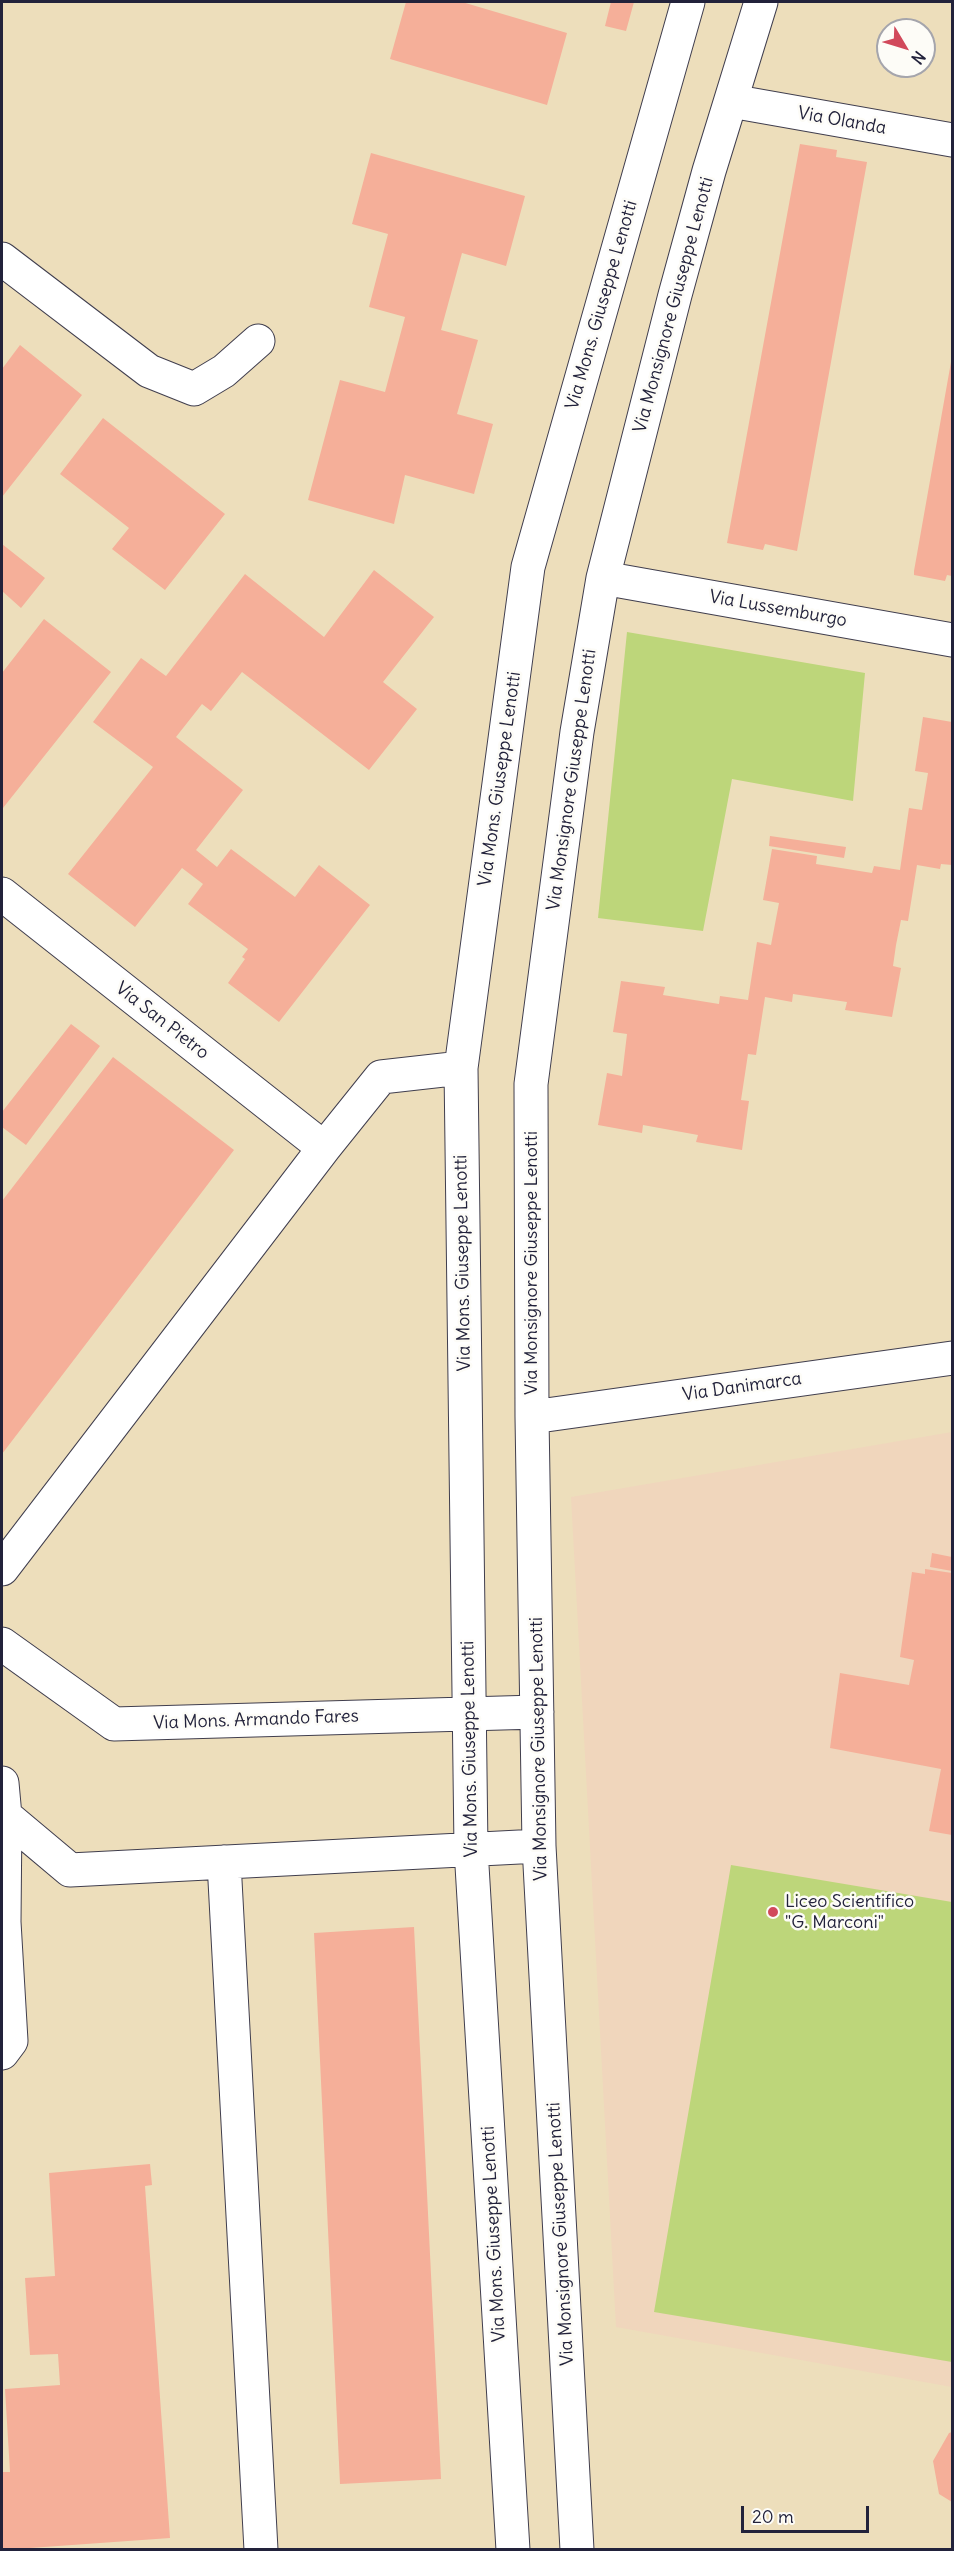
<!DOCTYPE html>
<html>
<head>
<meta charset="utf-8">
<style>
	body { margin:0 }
	#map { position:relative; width:954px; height:2551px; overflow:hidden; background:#eddebb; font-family:Delius,sans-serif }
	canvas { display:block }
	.frame { position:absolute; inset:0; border:3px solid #22223b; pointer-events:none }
	.north { position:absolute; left:876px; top:18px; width:60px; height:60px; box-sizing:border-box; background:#fdfcf7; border:2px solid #a5a5ac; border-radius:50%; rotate:128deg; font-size:16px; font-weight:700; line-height:24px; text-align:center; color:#22223b }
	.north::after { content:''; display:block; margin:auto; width:21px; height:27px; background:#d1495b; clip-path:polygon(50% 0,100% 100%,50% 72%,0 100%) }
	.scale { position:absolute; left:741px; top:2506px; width:128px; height:27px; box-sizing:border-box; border:3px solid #22223b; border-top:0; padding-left:8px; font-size:18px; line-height:21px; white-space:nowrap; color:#22223b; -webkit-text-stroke:4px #fdfcf7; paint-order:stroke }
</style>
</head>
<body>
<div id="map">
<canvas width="954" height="2551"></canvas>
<div class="frame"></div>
<div class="north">N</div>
<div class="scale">20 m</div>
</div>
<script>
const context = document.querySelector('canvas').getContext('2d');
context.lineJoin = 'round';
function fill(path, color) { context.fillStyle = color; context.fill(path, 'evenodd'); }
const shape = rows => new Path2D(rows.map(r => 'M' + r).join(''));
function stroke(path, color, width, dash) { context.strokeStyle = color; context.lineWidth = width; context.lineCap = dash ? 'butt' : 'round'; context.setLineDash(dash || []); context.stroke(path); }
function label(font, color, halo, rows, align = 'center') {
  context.font = font + ' Delius,sans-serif'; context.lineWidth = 5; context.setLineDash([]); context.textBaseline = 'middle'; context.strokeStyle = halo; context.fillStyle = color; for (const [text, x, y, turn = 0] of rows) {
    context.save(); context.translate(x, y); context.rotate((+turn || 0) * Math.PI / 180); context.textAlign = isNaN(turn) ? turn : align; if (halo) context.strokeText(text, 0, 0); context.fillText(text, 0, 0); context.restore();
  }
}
const built = shape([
	[952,1432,952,2387,616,2327,571,1497]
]);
const green = shape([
	[627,632,865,673,853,801,732,779,703,931,598,918],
	[731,1865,952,1902,952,2362,654,2312]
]);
const building = shape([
	[406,2,462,2,567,33,547,105,390,59],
	[611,2,634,2,626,31,605,26],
	[800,144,837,150,836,157,867,162,797,551,765,544,763,550,727,543],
	[371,153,525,196,506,266,462,253,441,330,478,340,457,414,493,424,474,494,405,475,394,524,308,500,340,380,385,392,405,317,369,307,388,234,352,224],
	[20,345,82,395,2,497,2,369],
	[951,362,952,576,947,575,945,581,914,575,914,571],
	[103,418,225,514,165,590,112,549,129,528,60,474],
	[2,544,45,578,21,608,2,591],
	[374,570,434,617,383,682,417,709,369,770,242,672,211,711,202,704,176,737,243,790,196,850,217,867,231,849,295,897,319,865,370,905,279,1022,228,983,245,959,242,957,248,949,188,904,203,884,182,868,135,927,68,874,153,767,93,722,141,658,166,676,245,574,324,637],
	[44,619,111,672,3,808,2,673],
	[923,717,952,722,952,865,941,864,940,869,917,865,908,921,901,920,896,945,893,966,901,968,892,1017,845,1010,847,1002,793,994,792,1002,765,997,756,1055,748,1054,741,1100,749,1101,742,1150,696,1142,698,1135,643,1125,642,1133,598,1125,607,1073,622,1076,627,1034,613,1032,621,981,665,987,663,995,719,1004,720,996,748,1000,757,942,771,945,779,903,763,900,772,849,817,856,816,864,872,873,874,866,900,870,909,808,922,810,928,773,915,771],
	[770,836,846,847,844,858,769,846],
	[71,1024,100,1046,26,1145,2,1127,2,1112],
	[113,1057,234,1150,2,1454,2,1201],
	[932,1553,952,1557,952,1571,930,1567],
	[925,1569,952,1573,952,1835,929,1831,941,1769,830,1748,840,1673,909,1685,914,1660,900,1657,912,1572,925,1574],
	[414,1927,441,2479,340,2484,314,1933],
	[150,2164,152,2185,145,2186,170,2538,2,2550,2,2472,10,2472,5,2389,60,2385,58,2354,30,2355,25,2278,55,2276,49,2173],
	[952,2432,952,2502,939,2494,933,2461,949,2433]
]);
const minor = shape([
	[731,101,952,140],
	[2,259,149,371,194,389,224,371,258,341],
	[603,578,952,640],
	[2,894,324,1148],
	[532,1417,952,1358],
	[2,1569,324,1148,381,1077,461,1068],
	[2,1644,114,1724,537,1712],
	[2,1783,5,1816,4,1922,11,2041,2,2053],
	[2,1813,70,1870,539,1846],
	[224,1862,261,2550],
	[513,2550,471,1849,461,1068,528,567,688,2],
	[577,2550,539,1846,532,1417,531,1084,577,732,603,578,675,295,709,171,761,2]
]);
const markers = [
	[773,1912,6,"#d1495b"]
];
const streetNames = [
	["Via Olanda",842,121,10],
	["Via Mons. Giuseppe Lenotti",602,305,-74],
	["Via Monsignore Giuseppe Lenotti",674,305,-75],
	["Via Lussemburgo",778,609,10],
	["Via Mons. Giuseppe Lenotti",500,779,-82],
	["Via Monsignore Giuseppe Lenotti",572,780,-82],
	["Via San Pietro",162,1021,38],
	["Via Mons. Giuseppe Lenotti",463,1263,-91],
	["Via Monsignore Giuseppe Lenotti",532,1263,-90],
	["Via Danimarca",742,1387,-8],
	["Via Mons. Armando Fares",256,1720,-2],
	["Via Mons. Giuseppe Lenotti",470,1749,-91],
	["Via Monsignore Giuseppe Lenotti",539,1749,-91],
	["Via Mons. Giuseppe Lenotti",494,2234,-93],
	["Via Monsignore Giuseppe Lenotti",561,2234,-93]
];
const poiNames = [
	["Liceo Scientifico",785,1902],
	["\"G. Marconi\"",785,1923]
];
fill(built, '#f0d6bc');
fill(green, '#bdd67a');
fill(building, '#f5af99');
stroke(minor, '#403e4e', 35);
stroke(minor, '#fff', 33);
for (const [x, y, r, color] of markers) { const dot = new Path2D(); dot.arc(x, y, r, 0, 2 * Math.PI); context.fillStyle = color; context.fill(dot); stroke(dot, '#fdfcf7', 2); }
label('18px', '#22223b', '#fdfcf7', streetNames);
label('18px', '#22223b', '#fdfcf7', poiNames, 'left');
</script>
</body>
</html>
